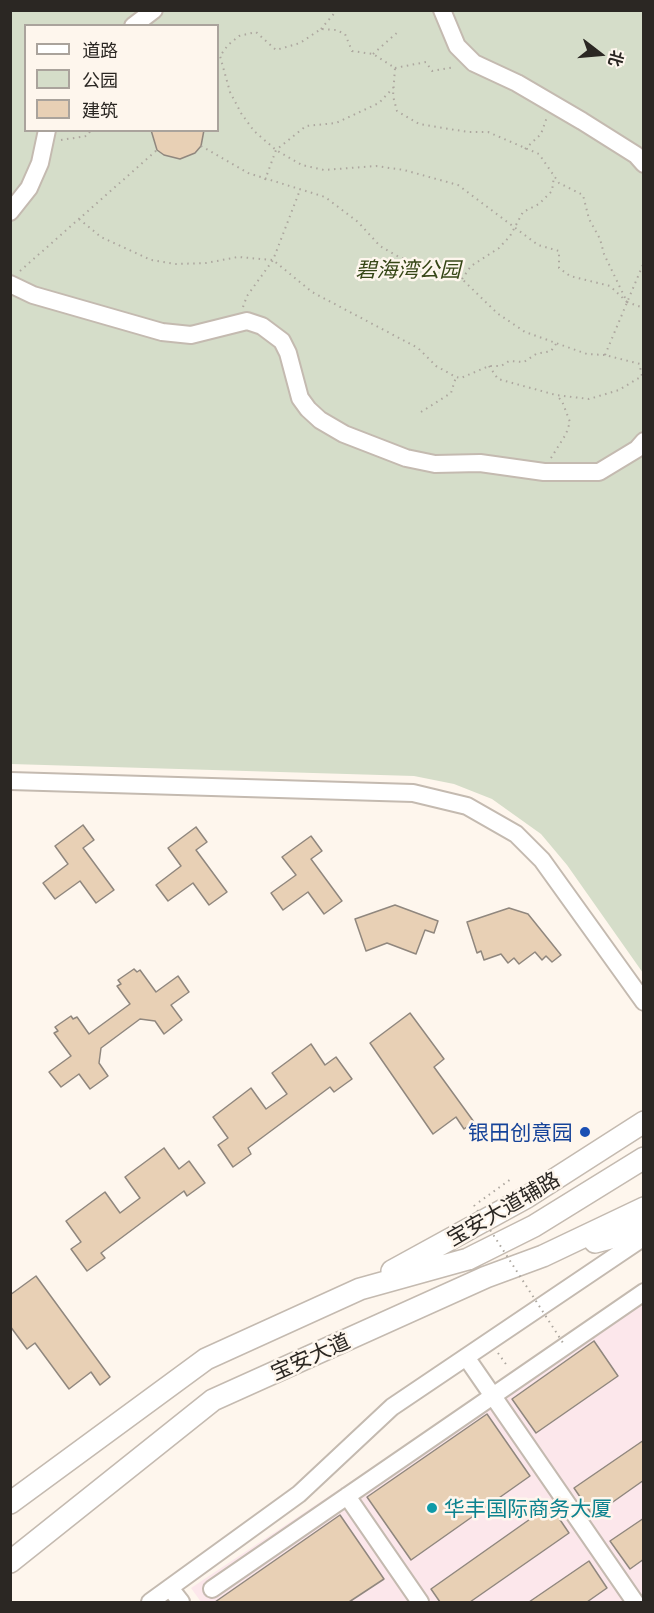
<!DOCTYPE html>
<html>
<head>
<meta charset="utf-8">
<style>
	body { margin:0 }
	#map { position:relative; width:654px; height:1613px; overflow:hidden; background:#fef6ed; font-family:Georgia,"Noto Sans SC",serif }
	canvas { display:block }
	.frame { position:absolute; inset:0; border:12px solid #2b2723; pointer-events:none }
	.legend { position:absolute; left:24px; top:24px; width:195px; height:108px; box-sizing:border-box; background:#fef6ed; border:2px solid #aaa39c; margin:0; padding:8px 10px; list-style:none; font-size:18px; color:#2b2723 }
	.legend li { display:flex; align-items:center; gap:12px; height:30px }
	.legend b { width:30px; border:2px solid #aaa39c }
	.north { position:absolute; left:570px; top:24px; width:60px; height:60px; -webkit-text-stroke:4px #fef6ed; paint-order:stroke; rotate:106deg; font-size:16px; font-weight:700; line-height:24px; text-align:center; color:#2b2723 }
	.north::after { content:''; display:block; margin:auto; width:21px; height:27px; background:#2b2723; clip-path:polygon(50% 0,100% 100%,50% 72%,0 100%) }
</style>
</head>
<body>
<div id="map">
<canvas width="654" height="1613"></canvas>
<div class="frame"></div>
<ul class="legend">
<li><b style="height:8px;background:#fff"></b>道路</li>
<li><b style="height:16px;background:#d5ddc9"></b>公园</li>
<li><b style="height:16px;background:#e8d0b5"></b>建筑</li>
</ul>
<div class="north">北</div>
</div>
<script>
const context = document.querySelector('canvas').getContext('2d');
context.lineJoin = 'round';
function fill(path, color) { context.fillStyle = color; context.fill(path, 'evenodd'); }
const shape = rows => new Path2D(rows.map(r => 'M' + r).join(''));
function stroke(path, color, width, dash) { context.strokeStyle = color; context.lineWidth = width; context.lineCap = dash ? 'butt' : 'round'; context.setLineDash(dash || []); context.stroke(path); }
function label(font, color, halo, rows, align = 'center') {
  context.font = font + ' Georgia,"Noto Sans SC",serif'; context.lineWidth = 5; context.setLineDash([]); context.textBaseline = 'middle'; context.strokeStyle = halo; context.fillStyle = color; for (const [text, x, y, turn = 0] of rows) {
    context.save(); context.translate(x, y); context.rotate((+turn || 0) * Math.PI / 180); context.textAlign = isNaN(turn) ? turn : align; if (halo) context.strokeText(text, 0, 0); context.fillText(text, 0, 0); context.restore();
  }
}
const industrial = shape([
	[643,1287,643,1602,201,1602,191,1588]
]);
const green = shape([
	[11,11,643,11,643,973,567,865,541,834,492,799,454,784,414,776,11,764],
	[26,26,218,26,218,130,26,130]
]);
const building = shape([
	[151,130,204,130,201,146,195,153,180,159,164,155,157,150,151,130],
	[83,825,94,840,83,848,114,890,96,903,80,881,55,899,43,883,68,864,55,846,83,825],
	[196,827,207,842,196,850,227,892,209,905,193,883,168,901,156,885,181,866,168,848,196,827],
	[311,836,322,851,311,859,342,901,324,914,308,892,283,910,271,893,296,875,282,857,311,836],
	[395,905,438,921,434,933,425,930,416,954,387,943,366,951,355,919,395,905],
	[509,908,528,914,561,955,552,962,546,956,542,960,535,952,519,964,514,958,508,963,501,954,484,960,481,951,477,953,467,922,509,908],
	[134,969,137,972,140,970,156,992,178,976,189,992,171,1005,182,1020,164,1034,155,1021,140,1019,101,1048,99,1063,108,1076,90,1089,79,1074,61,1087,49,1072,71,1056,54,1033,58,1031,55,1027,71,1016,73,1019,77,1017,89,1034,130,1004,117,986,121,984,118,980,134,969],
	[410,1013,444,1059,434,1067,474,1122,464,1129,456,1117,433,1134,370,1043,410,1013],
	[311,1044,325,1065,336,1057,352,1079,334,1092,330,1087,248,1148,251,1154,233,1167,218,1145,228,1138,213,1117,251,1088,266,1109,287,1094,272,1073,311,1044],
	[164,1148,179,1169,189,1161,205,1183,187,1196,184,1191,101,1253,105,1258,87,1271,71,1249,81,1242,66,1221,105,1192,120,1213,140,1198,125,1177,164,1148],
	[36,1276,110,1377,100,1385,91,1372,69,1389,35,1343,27,1349,10,1326,10,1295,36,1276],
	[594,1341,618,1376,536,1433,512,1399,594,1341],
	[487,1414,530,1476,411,1560,367,1497,487,1414],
	[644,1440,644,1480,593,1516,574,1488,644,1440],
	[550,1505,569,1533,470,1602,440,1602,431,1589,550,1505],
	[340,1515,384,1579,349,1602,215,1602,340,1515],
	[644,1518,644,1559,630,1569,610,1541,644,1518],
	[589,1561,607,1588,587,1602,529,1602,589,1561]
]);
const path = shape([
	[643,10,644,11],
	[321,29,337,10],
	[373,54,399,31],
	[395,68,426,62,432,71,455,67],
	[61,140,87,136,91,130],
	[201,146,248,173,325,197,358,222,380,246,399,257,462,279,497,313,525,332,587,354,605,355,644,365],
	[525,149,541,134,547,117],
	[265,180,276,150,306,126,336,123,379,103,393,88],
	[79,219,101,237,151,260,176,264,206,263,238,257,273,260,312,292,418,348,436,366,456,377,461,378,489,366,501,366,509,361,524,362,536,354,551,351,556,344],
	[20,271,157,150],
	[462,279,471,266,499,248,510,236,523,212,539,204,552,191,554,176],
	[627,302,610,286,570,276,559,268,559,251,538,245,458,185,404,170,376,166,324,170,302,165,276,150,254,131,241,113,230,92,220,56,228,45,239,36,256,32,276,50,300,43,321,29,336,30,345,34,352,51,373,54,395,68,393,96,397,111,419,124,468,132,488,132,539,154,559,183,583,195,589,219,600,239,604,254,627,302,644,308],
	[243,307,247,296,273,260,300,190],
	[605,355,644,262],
	[489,366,498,379,556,395,589,399,619,390,642,376,640,367],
	[421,412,451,393,456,377],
	[551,458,566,434,570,422,562,401,556,395],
	[479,1202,511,1179],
	[498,1353,508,1367]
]);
const minor = shape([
	[442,10,457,46,474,63,517,83,582,121,636,155,644,164],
	[133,26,154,10],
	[10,212,29,188,40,163,47,130],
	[10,284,33,295,162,332,191,335,247,321,262,326,282,341,288,353,300,398,308,409,320,420,344,434,406,458,435,464,480,463,544,472,599,472,637,449,644,441],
	[10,781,413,793,467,806,516,834,542,860,644,1002],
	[466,1357,635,1602],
	[347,1496,420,1602],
	[170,1588,181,1602],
	[212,1589,644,1292],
	[150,1602,299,1494,392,1407,644,1237]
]);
const major = shape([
	[595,1242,644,1229],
	[392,1271,527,1197,644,1122],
	[10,1503,206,1359,360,1289,468,1259,534,1226,644,1158],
	[10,1562,213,1400,486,1277,543,1256,644,1208]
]);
const pathBridge = shape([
	[474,1205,565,1346]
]);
const markers = [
	[585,1132,6,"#1a4fb4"],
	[432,1508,6,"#0f9aa8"]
];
const parkNames = [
	["碧海湾公园",408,269]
];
const transitNames = [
	["银田创意园",573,1132]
];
const streetNames = [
	["宝安大道辅路",503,1208,-30],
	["宝安大道",310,1356,-24]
];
const cultureNames = [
	["华丰国际商务大厦",444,1508]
];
fill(industrial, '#fce7eb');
fill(green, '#d5ddc9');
fill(building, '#e8d0b5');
stroke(building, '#90877e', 1.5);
stroke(minor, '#c4bab0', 20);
stroke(major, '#c4bab0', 24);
stroke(path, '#ada79f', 2, [1.5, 4.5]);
stroke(minor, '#fff', 16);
stroke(major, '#fff', 21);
stroke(pathBridge, '#ada79f', 2, [1.5, 4.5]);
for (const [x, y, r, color] of markers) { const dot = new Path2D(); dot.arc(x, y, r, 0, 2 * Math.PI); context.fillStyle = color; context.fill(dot); stroke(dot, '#fef6ed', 2); }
label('italic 21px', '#364616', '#fef6ed', parkNames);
label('21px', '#164399', '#fef6ed', transitNames, 'right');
label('21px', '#2b2723', '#fef6ed', streetNames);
label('21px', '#0d838f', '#fef6ed', cultureNames, 'left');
</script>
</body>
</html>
